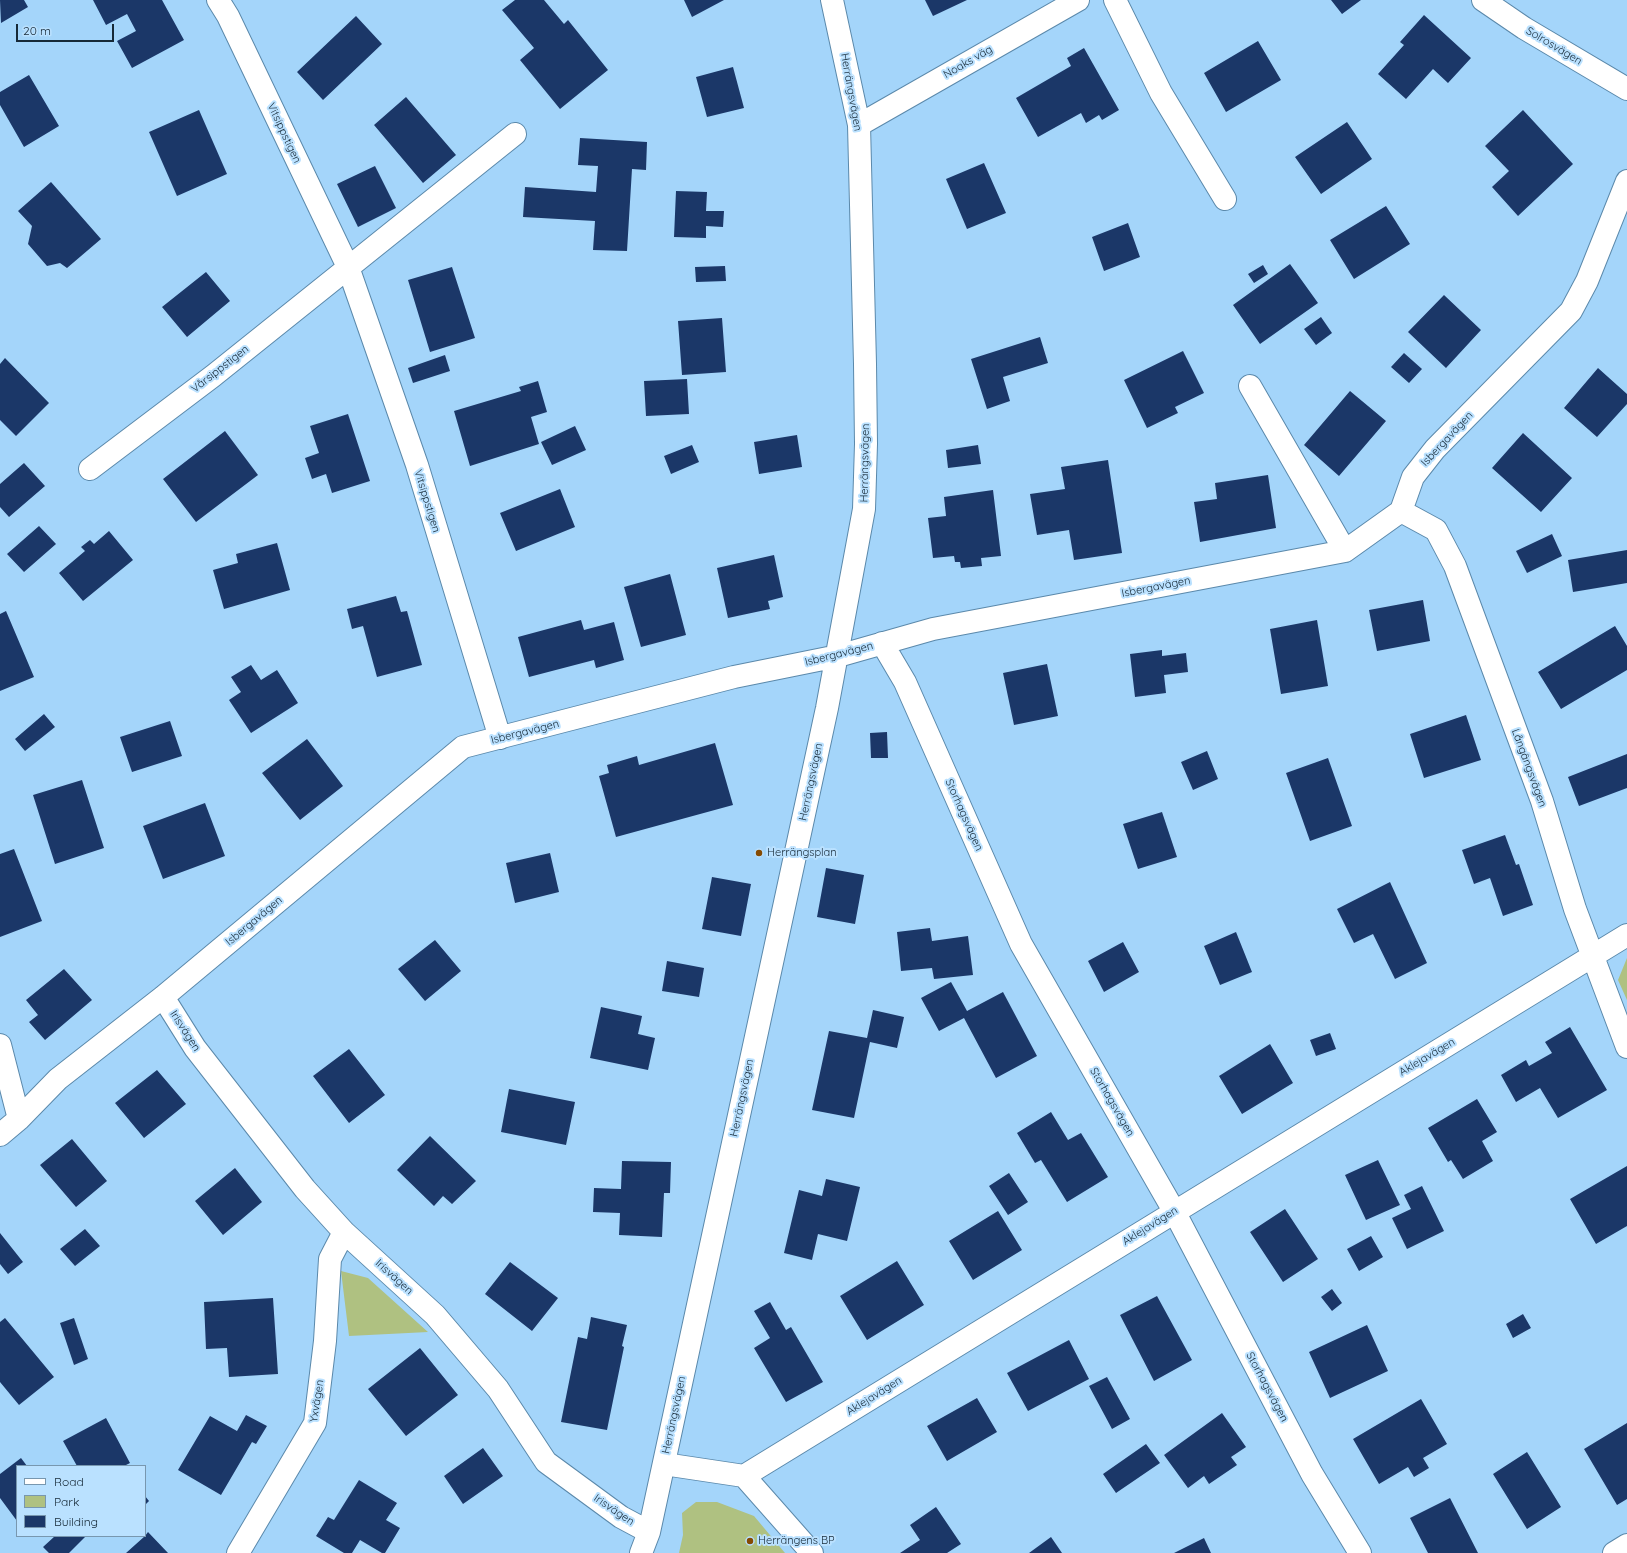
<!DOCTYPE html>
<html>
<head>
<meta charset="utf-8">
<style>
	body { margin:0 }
	#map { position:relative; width:1627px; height:1553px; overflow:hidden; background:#a4d5fa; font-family:Quicksand,sans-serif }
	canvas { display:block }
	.legend { position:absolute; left:16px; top:1465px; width:130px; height:72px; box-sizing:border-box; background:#bae1ff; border:1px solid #7897af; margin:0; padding:5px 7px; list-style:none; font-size:12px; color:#162937 }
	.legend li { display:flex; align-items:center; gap:8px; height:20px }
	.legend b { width:20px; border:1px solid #7897af }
	.scale { position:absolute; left:16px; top:24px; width:98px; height:18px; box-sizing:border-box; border:2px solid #162937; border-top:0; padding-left:5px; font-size:12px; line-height:14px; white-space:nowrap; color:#162937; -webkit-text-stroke:3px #bae1ff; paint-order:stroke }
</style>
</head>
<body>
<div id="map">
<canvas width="1627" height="1553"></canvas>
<ul class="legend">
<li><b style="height:5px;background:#fff"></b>Road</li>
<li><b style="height:11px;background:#afc181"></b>Park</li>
<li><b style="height:11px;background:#1b3768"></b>Building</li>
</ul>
<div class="scale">20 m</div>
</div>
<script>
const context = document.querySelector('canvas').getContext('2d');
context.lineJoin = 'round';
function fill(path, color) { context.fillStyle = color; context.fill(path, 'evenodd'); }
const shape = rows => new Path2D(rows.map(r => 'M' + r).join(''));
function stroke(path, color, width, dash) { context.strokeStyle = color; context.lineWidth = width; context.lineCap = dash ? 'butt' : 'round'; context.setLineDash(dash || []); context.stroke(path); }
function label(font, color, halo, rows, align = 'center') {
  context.font = font + ' Quicksand,sans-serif'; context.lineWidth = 4; context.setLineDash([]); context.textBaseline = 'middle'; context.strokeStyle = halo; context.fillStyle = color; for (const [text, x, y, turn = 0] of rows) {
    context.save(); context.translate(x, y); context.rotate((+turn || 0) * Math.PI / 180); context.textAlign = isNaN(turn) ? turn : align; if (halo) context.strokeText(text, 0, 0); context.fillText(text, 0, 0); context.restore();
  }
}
const green = shape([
	[1627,958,1627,1000,1618,980],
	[341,1271,368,1278,428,1332,349,1336],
	[696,1502,717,1502,754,1516,785,1553,679,1553,683,1535,682,1513]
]);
const building = shape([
	[0,0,24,0,28,7,1,23],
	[93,0,162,0,184,40,132,68,117,41,136,31,127,14,106,25],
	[515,0,544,0,564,24,568,20,608,70,560,109,520,60,534,48,502,10],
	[684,0,724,0,692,17],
	[925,0,967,0,933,16],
	[1331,0,1361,0,1342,14],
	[1424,15,1471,58,1448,83,1433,69,1406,99,1378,74,1404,45,1400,42],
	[356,16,382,44,323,100,297,72],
	[1258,41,1281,80,1226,112,1204,73],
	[1084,48,1119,110,1102,120,1099,115,1086,123,1081,113,1038,137,1016,98,1071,66,1067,58],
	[733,67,744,108,707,117,696,77],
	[29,75,59,126,24,147,0,105,0,92],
	[406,97,456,155,423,183,374,125],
	[199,110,227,174,177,196,149,132],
	[1523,110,1573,164,1518,216,1492,187,1509,171,1485,146],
	[1347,122,1372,159,1321,194,1295,157],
	[580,138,647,142,646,170,632,169,627,251,593,250,595,221,523,217,525,187,596,192,598,166,578,165],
	[984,163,1006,213,967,229,946,179],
	[375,166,396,208,358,227,337,184],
	[51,182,101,239,67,268,60,263,47,266,28,244,32,226,18,211],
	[676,191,707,192,706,211,724,211,723,227,706,226,706,238,674,237],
	[1386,206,1410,244,1354,279,1330,240],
	[1128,223,1140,257,1104,271,1092,237],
	[1290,264,1318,303,1260,344,1233,305],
	[1263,265,1268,274,1254,283,1248,274],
	[725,266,726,281,696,282,695,267],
	[452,267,475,338,430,352,408,280],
	[206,272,230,301,187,337,162,307],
	[1444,295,1481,330,1446,368,1408,332],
	[1321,317,1332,333,1316,345,1304,329],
	[722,318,726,372,682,375,678,321],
	[1040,337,1048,363,1003,377,1010,401,987,409,971,359],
	[1183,351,1204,393,1175,407,1178,413,1147,428,1124,380],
	[1404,353,1422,369,1409,383,1391,367],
	[445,355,450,371,413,383,408,368],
	[5,358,49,403,16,436,0,420,0,364],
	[1598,368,1627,394,1627,404,1597,437,1564,408],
	[687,379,689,414,646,416,644,381],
	[538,381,547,412,531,417,539,444,470,466,454,411,521,391,519,387],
	[1350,391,1386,421,1339,476,1304,445],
	[348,414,370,481,332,493,326,474,312,479,305,458,319,453,310,426],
	[575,426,586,450,552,465,541,442],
	[225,431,258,475,196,522,163,479],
	[1523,433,1572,478,1541,512,1492,468],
	[797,435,802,467,759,474,754,442],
	[692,445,699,462,671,474,664,456],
	[978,445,981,464,948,468,946,450],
	[1108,460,1122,553,1074,560,1069,530,1037,535,1030,494,1065,489,1061,467],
	[24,463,45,486,9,517,0,507,0,484],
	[1268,475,1276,528,1200,542,1194,502,1217,499,1215,483],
	[560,489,575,527,516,551,500,513],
	[993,490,1001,556,981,558,982,566,961,568,960,562,955,562,954,556,933,558,928,518,946,516,944,497],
	[39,526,56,544,24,572,7,554],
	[109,531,133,560,83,601,59,573,85,551,81,547,90,540,94,544],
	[1552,534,1562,556,1527,573,1516,551],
	[277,543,290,590,224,609,213,570,238,563,236,554],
	[1627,550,1627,583,1573,592,1568,560],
	[774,555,783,597,768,601,770,609,728,618,717,568],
	[670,574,686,635,641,647,624,587],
	[396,596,401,612,407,611,422,665,377,677,363,626,352,629,347,609],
	[1423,600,1430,641,1377,651,1369,610],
	[6,611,34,677,0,691,0,614],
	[581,620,584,630,614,622,624,660,596,668,594,660,529,677,518,637],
	[1317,620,1328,686,1281,694,1270,629],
	[1615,626,1627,646,1627,670,1561,709,1538,672],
	[1162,650,1162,656,1186,653,1188,672,1164,675,1166,693,1135,697,1130,654],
	[1047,664,1058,716,1014,725,1003,673],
	[251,665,261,680,277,670,298,703,251,733,229,700,241,692,231,677],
	[44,714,55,727,25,751,15,739],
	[1466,715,1481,760,1424,778,1410,734],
	[170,721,182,756,132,772,120,737],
	[887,732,888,758,871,758,870,733],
	[307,739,343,786,300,820,262,773],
	[715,743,733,805,616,837,599,776,609,773,607,765,637,756,639,765],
	[1207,751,1218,779,1193,790,1181,762],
	[1627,754,1627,788,1579,806,1568,777],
	[1328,758,1352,826,1310,841,1286,773],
	[82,780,104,848,55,864,33,795],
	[205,803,225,856,163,879,143,826],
	[1162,812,1177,857,1138,869,1123,824],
	[1505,835,1516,865,1519,864,1533,905,1503,916,1490,878,1474,884,1462,850],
	[14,849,42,921,0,937,0,854],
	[550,853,559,892,515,903,506,863],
	[826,868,864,875,855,924,817,917],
	[712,877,751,884,741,936,702,929],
	[1390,882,1427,963,1395,979,1373,934,1354,943,1337,909],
	[930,928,932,941,968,936,973,975,934,979,932,968,901,971,897,932],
	[1236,932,1252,972,1220,985,1204,946],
	[435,940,461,971,425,1001,398,969],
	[1123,942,1139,972,1104,992,1088,961],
	[667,961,704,968,699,997,662,991],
	[64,969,92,1000,45,1040,29,1022,38,1015,26,1000],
	[951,982,967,1011,1003,992,1037,1056,996,1078,964,1018,939,1031,921,998],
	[601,1007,642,1016,638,1034,655,1038,648,1070,590,1058],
	[873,1010,904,1017,897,1048,870,1042,854,1118,812,1110,829,1031,867,1038],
	[1570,1027,1607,1090,1558,1118,1540,1088,1516,1102,1501,1075,1526,1060,1529,1066,1552,1053,1545,1042],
	[1330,1033,1336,1049,1316,1056,1310,1040],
	[1270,1044,1293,1083,1242,1114,1219,1076],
	[349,1049,385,1095,349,1123,313,1076],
	[157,1070,186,1104,144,1138,115,1103],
	[509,1089,575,1102,566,1145,501,1132],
	[1477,1099,1497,1132,1482,1141,1493,1161,1463,1179,1451,1160,1448,1162,1428,1128],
	[1051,1112,1068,1140,1081,1133,1108,1177,1067,1202,1041,1160,1035,1163,1017,1133],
	[430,1136,476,1181,452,1204,443,1196,434,1206,397,1170],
	[72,1139,107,1181,76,1207,40,1165],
	[1378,1160,1400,1205,1366,1220,1345,1175],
	[622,1161,671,1162,670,1193,664,1193,662,1237,619,1235,620,1213,593,1212,594,1188,621,1189],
	[1627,1166,1627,1226,1596,1244,1570,1199],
	[235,1168,262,1202,223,1235,195,1201],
	[1009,1173,1028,1202,1008,1215,989,1186],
	[826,1179,860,1187,847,1241,818,1234,812,1260,784,1253,799,1190,822,1196],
	[1422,1186,1444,1231,1407,1249,1392,1218,1411,1209,1404,1195],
	[1285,1209,1318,1259,1283,1282,1250,1232],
	[998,1211,1022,1250,973,1280,949,1241],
	[85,1229,100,1246,75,1266,60,1249],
	[0,1233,23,1262,8,1274,0,1264],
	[1371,1236,1383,1257,1359,1271,1347,1249],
	[897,1261,924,1305,867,1340,840,1296],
	[510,1262,558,1298,532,1331,485,1294],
	[1332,1289,1342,1303,1332,1311,1321,1297],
	[1157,1296,1192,1360,1154,1381,1120,1315],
	[273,1298,278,1374,229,1377,227,1348,206,1349,204,1302],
	[770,1302,786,1330,791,1327,823,1382,786,1402,754,1348,770,1338,754,1311],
	[1523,1314,1531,1328,1513,1338,1506,1324],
	[591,1317,627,1325,622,1346,624,1347,607,1430,561,1422,578,1337,587,1339],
	[5,1318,54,1377,19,1405,0,1382,0,1322],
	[74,1318,88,1359,74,1365,60,1323],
	[1367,1325,1388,1371,1330,1398,1309,1352],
	[1069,1340,1089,1379,1028,1411,1007,1373],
	[420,1348,458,1395,406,1436,368,1389],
	[1107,1377,1130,1419,1112,1429,1089,1386],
	[977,1398,997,1432,947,1461,927,1426],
	[1421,1399,1447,1444,1423,1458,1429,1468,1414,1477,1408,1467,1379,1484,1353,1439],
	[1222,1413,1246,1447,1231,1457,1237,1465,1209,1484,1204,1476,1188,1488,1164,1455],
	[246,1415,267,1426,256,1444,252,1442,221,1495,178,1470,210,1416,237,1431],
	[106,1418,130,1463,124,1466,77,1466,63,1441],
	[1627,1423,1627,1499,1617,1505,1584,1449],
	[1146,1444,1160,1463,1116,1493,1103,1474],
	[483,1448,503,1476,463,1504,444,1476],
	[1527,1452,1561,1507,1527,1529,1493,1474],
	[21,1458,27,1466,17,1466,17,1521,0,1498,0,1474],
	[359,1480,397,1503,386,1520,400,1528,385,1553,382,1553,360,1540,352,1553,344,1553,316,1536,328,1517,334,1520],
	[145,1496,149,1501,145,1505],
	[1450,1498,1478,1553,1428,1553,1410,1518],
	[936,1507,961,1544,947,1553,900,1553,920,1540,910,1525],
	[148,1532,168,1553,126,1553,145,1536],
	[55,1536,86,1536,69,1553,49,1553,43,1547],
	[1051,1537,1062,1553,1029,1553],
	[1204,1538,1211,1553,1174,1553]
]);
const minor = shape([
	[218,0,228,16,348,267,417,465,500,738],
	[1115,0,1161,93,1225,199],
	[1483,0,1524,28,1627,89],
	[859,125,1078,0],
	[1250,386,1345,551],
	[90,469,213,376,515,134],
	[1401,511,1436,530,1455,566,1542,801,1575,909,1627,1047],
	[882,643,905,682,1021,944,1174,1211,1312,1474,1360,1553],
	[163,997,195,1048,305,1189,344,1232,435,1315,498,1389,546,1462,621,1517,649,1532],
	[0,1045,19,1119],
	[0,1135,19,1119,58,1079,163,997,463,747,734,677,838,656,933,629,1345,551,1401,511,1413,477,1435,449,1571,311,1587,281,1627,181],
	[664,1464,744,1476,1627,935],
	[744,1476,812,1553],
	[238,1553,315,1423,325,1341,330,1259,344,1232],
	[641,1553,649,1532,827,708,864,509,866,444,865,364,859,125,832,0],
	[1614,1553,1627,1545]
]);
const markers = [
	[759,853,4,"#854a02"],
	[750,1541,4,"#854a02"]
];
const streetNames = [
	["Solrosvägen",1554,46,31],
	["Noaks väg",968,62,-30],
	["Herrängsvägen",851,92,80],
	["Vitsippstigen",284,133,65],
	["Vårsippstigen",220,369,-38],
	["Isbergavägen",1447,439,-47],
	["Herrängsvägen",865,463,-89],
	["Vitsippstigen",427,501,73],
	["Isbergavägen",1156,587,-11],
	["Isbergavägen",839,654,-14],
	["Isbergavägen",525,732,-14],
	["Långängsvägen",1529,768,70],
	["Herrängsvägen",811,782,-78],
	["Storhagsvägen",964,815,66],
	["Isbergavägen",254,921,-40],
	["Irisvägen",185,1031,57],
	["Aklejavägen",1427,1057,-31],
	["Herrängsvägen",742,1098,-78],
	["Storhagsvägen",1112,1102,60],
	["Aklejavägen",1150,1226,-32],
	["Irisvägen",394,1277,42],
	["Storhagsvägen",1267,1387,62],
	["Aklejavägen",874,1396,-32],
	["Yxvägen",317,1401,-81],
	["Herrängsvägen",674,1415,-78],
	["Irisvägen",614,1510,34]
];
const poiNames = [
	["Herrängsplan",767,853],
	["Herrängens BP",758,1541]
];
fill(green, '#afc181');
fill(building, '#1b3768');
stroke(minor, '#5b89ab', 24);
stroke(minor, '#fff', 22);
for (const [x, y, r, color] of markers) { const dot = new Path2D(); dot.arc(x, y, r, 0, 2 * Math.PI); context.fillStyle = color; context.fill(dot); stroke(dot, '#bae1ff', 1.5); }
label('11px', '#162937', '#bae1ff', streetNames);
label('11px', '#162937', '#bae1ff', poiNames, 'left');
</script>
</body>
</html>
